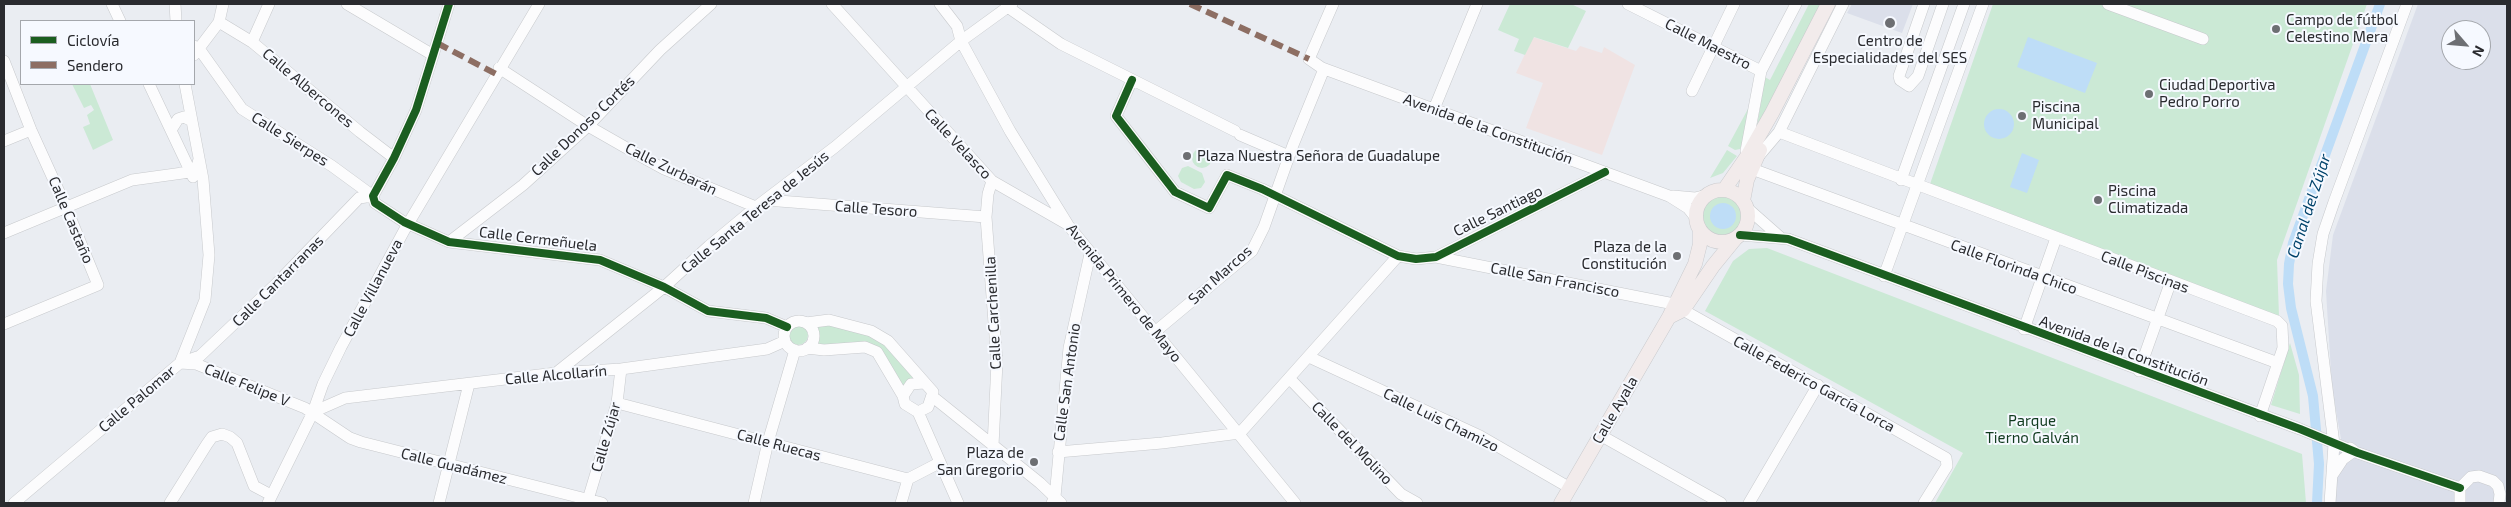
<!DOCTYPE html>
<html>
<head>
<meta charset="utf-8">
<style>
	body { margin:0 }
	#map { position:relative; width:2511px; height:507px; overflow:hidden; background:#eaedf2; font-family:"Exo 2",sans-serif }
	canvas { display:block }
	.frame { position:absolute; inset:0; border:5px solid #2a2b2f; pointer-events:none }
	.legend { position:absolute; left:20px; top:20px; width:175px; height:65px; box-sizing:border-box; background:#f6f9ff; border:1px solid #a4a7ac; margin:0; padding:6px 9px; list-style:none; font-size:15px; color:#2a2b2f }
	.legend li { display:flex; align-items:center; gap:10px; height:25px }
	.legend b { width:25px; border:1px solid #a4a7ac }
	.north { position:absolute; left:2441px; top:20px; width:50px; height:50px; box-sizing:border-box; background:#f6f9ff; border:1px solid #a4a7ac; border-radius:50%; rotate:117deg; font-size:14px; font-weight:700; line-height:20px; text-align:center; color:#2a2b2f }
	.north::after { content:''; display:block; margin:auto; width:18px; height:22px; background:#6d6f73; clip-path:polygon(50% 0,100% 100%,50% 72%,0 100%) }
</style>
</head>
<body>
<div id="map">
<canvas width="2511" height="507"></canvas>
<div class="frame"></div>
<ul class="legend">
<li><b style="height:6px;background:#1b5e20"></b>Ciclovía</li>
<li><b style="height:6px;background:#8d6e63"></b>Sendero</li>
</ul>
<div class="north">N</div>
</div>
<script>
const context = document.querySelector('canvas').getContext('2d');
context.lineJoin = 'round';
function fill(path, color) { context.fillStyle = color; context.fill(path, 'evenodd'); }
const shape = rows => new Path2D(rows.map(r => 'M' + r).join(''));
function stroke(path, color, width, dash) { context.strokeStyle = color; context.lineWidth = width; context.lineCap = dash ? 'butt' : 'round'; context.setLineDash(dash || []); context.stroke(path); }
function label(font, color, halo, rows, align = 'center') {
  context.font = font + ' "Exo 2",sans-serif'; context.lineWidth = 4; context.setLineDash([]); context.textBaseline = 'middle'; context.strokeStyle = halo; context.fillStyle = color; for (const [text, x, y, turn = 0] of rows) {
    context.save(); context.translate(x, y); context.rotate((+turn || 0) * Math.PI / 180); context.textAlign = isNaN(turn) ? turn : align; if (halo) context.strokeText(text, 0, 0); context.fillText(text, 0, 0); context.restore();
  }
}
const built = shape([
	[1852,4,1913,4,1902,33,1847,13],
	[2418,4,2507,4,2507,503,2332,503,2341,439,2332,388,2326,291,2333,235],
	[2451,30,2481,30,2481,60,2451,60]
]);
const education = shape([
	[1533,37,1576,51,1580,46,1602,53,1604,47,1635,65,1602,155,1526,128,1543,83,1516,73]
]);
const green = shape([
	[1510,4,1571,4,1586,11,1568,48,1534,37,1525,55,1514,51,1519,39,1498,30],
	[1809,4,1828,4,1756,132,1765,77,1770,80],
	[1993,4,2367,4,2277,260,2279,316,1930,184],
	[72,84,90,84,113,140,93,150,83,127,90,124,87,115,94,110,91,105,84,108],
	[1749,107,1746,134,1740,149,1735,150,1728,146],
	'1192 158a10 10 0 1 1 20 0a10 10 0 1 1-20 0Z',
	[1727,150,1737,156,1723,173,1710,178],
	[1188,166,1202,173,1205,182,1201,188,1194,189,1181,182,1178,176,1182,168],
	'1701 217a22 22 0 1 1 44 0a22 22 0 1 1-44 0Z',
	[1767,248,2302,454,2306,503,1935,503,1963,453,1705,311,1733,261,1749,249],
	[813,324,826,324,866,334,886,345,916,379,907,381,901,389,881,353,811,347,816,337],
	'788 335a10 10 0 1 1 20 0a10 10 0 1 1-20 0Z',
	[2290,343,2299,375,2300,414,2271,405]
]);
const water = shape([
	[2028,37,2097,63,2085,93,2017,67],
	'1984 124a15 15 0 1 1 30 0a15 15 0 1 1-30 0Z',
	[2022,153,2039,160,2027,193,2010,187],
	'1710 216a13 13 0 1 1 26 0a13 13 0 1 1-26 0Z'
]);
const canal = shape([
	[2317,503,2319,464,2313,396,2291,308,2288,284,2289,264,2293,243,2380,4]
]);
const minor = shape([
	[112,4,120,21],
	[175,4,176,21],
	[347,4,433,55],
	[449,4,416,110,394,158,373,196,375,203,404,222,449,242,600,260,664,287,708,311,766,318,787,327],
	[832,4,992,181,1067,224],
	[940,4,957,26,961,41,1010,131,1068,225,1295,503],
	[1333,4,1309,59,1322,68,1669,196,1688,208,1696,218],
	[1628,4,1761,71],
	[1924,4,1899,76,1900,80,1909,86,1918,76,1943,4],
	[2108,4,2203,39],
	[1009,8,1061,44,1235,131],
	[219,22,252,42,360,132,394,158],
	[252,42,269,4],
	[194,46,200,50,242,109,332,166,373,196],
	[194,55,219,22,223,4],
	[4,61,31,130,66,207,98,285,4,324],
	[499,68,588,126,644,158,664,169,756,207],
	[1132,80,1116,116,1175,192,1209,208,1227,175,1262,189,1398,256,1416,259,1436,257,1605,172],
	[149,84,193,177],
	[1692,91,1734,4],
	[1434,109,1477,4],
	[171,130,178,119,184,117,192,121],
	[1779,132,2277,321,2282,326,2283,348,2260,416],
	[1240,135,1289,156],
	[4,141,31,130],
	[1746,151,1761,71,1796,4],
	[1757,158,1779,132,1843,4],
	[1752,169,2278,363],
	[1901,180,1964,4],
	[992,181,988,194,986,217,997,362,993,446],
	[1673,196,1695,198,1707,195],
	[766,200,986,217],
	[1746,207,1780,237],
	[4,233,132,180,190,172,197,167,199,159],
	[1740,235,1788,239,2300,429,2358,453,2460,488],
	[449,242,523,185,588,126,660,50,711,4],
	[1436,257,1674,304],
	[1884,276,1983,4],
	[1683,310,1946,458,1947,466,1924,503],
	'784 336a15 15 0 1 1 30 0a15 15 0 1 1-30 0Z',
	[806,323,829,320,871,331,888,341,933,392,928,407,918,412],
	[2024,329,2056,238],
	[1156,331,1252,251,1264,227,1293,145,1324,69],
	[807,348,824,350,865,347,877,352,903,396,905,404,918,412,958,503],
	[1309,357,1480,436,1570,488],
	[186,361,200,356,277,283,359,198,373,196],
	[180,363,196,364,305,408,350,438,361,442,602,503],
	[2139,371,2171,281],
	[556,373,664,287,709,246,756,207,835,147,961,41,1012,4],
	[1290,379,1401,494,1417,503],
	[903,396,911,384,924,383],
	[933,397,1040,483,1061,503],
	[617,403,908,479,939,463],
	[313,412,345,398,556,373,621,369,767,349,785,341],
	[1600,435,1721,503],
	[1058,452,1162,443,1240,433,1398,256],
	[2333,474,2343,459,2354,451,2350,448],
	[14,503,180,363,205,300,209,255,203,179,185,84],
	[170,503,207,444,212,437,222,434,230,437,237,443,254,486,271,495],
	[268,503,313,412,323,384,341,347,405,229,539,4],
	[439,503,469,384],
	[587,503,617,403,621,369],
	[754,503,768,442,795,350],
	[901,503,908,479],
	[1052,503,1055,497,1069,348,1090,254],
	[1749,503,1818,385],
	[2330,503,2334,444,2316,301,2318,264,2323,234,2334,202,2407,4],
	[2460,503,2460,488,2471,477,2479,476,2493,481,2498,486,2500,494,2499,503]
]);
const major = shape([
	[1724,190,1748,155,1772,113,1828,4],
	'1696 216a26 26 0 1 1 52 0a26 26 0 1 1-52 0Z',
	[1743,201,1747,180,1760,150],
	[1669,317,1683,310,1713,266,1735,239],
	[1561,503,1669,317,1695,264,1700,244,1700,231]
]);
const quiet = shape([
	[1190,4,1309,59],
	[437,43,496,74]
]);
const cycleway = shape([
	[449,4,416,110,394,158,373,196,375,203,404,222,449,242,600,260,664,287,708,311,766,318,787,327],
	[1132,80,1116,116,1175,192,1209,208,1227,175,1262,189,1398,256,1416,259,1436,257,1605,172],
	[1740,235,1788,239,2300,429,2358,453,2460,488]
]);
const markers = [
	[1890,23,6,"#6d6f73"],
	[2276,29,5,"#6d6f73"],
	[2149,94,5,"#6d6f73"],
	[2022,116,5,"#6d6f73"],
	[1187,156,5,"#6d6f73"],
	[2098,200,5,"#6d6f73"],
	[1677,256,5,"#6d6f73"],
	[1034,462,5,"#6d6f73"]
];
const poiNames = [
	["Campo de fútbol",2286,20],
	["Celestino Mera",2286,37],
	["Centro de",1890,41,"center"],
	["Especialidades del SES",1890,58,"center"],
	["Ciudad Deportiva",2159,85],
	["Pedro Porro",2159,102],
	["Piscina",2032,107],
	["Municipal",2032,124],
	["Plaza Nuestra Señora de Guadalupe",1197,156],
	["Piscina",2108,191],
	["Climatizada",2108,208],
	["Plaza de la",1667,247,"right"],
	["Constitución",1667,264,"right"],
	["Plaza de",1024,453,"right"],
	["San Gregorio",1024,470,"right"]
];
const streetNames = [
	["Calle Maestro",1708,44,27],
	["Calle Albercones",308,88,40],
	["Calle Donoso Cortés",583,126,-44],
	["Avenida de la Constitución",1488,129,20],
	["Calle Sierpes",290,139,32],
	["Calle Velasco",958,144,47],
	["Calle Zurbarán",671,169,26],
	["Calle Tesoro",876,209,4],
	["Calle Santiago",1498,211,-26],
	["Calle Santa Teresa de Jesús",755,212,-39],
	["Calle Castaño",71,220,67],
	["Calle Cermeñuela",538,239,7],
	["Calle Florinda Chico",2014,267,20],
	["Calle Piscinas",2145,272,21],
	["San Marcos",1220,275,-42],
	["Calle San Francisco",1555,280,11],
	["Calle Cantarranas",278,281,-45],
	["Calle Villanueva",373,288,-62],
	["Avenida Primero de Mayo",1124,293,51],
	["Calle Carchenilla",993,313,-93],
	["Avenida de la Constitución",2124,351,20],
	["Calle Alcollarín",556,375,-5],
	["Calle San Antonio",1067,382,-82],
	["Calle Federico García Lorca",1814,384,29],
	["Calle Felipe V",247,385,22],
	["Calle Palomar",137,399,-40],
	["Calle Ayala",1615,410,-60],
	["Calle Luis Chamizo",1441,420,26],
	["Calle Zújar",606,437,-74],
	["Calle del Molino",1352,443,46],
	["Calle Ruecas",779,445,15],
	["Calle Guadámez",454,466,14]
];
const parkNames = [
	["Parque",2032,421],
	["Tierno Galván",2032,438]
];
const waterNames = [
	["Canal del Zújar",2309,206,-72]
];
fill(built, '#dbdfea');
fill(education, '#f0e3e3');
fill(green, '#cbe9d5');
fill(water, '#beddf7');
stroke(canal, '#beddf7', 10);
stroke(minor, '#c7c9cc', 12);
stroke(major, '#c9cacd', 15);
stroke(minor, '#fcfcfd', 11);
stroke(major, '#f2ebeb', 14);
stroke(quiet, '#8d6e63', 6, [12, 6]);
stroke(cycleway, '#1b5e20', 8);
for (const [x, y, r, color] of markers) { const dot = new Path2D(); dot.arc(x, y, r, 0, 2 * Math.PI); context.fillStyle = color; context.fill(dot); stroke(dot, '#f6f9ff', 2); }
label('15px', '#2a2b2f', '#f6f9ff', poiNames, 'left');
label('15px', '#2a2b2f', '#f6f9ff', streetNames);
label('15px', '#123c20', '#f6f9ff', parkNames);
label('italic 16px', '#00436b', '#f6f9ff', waterNames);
</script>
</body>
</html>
